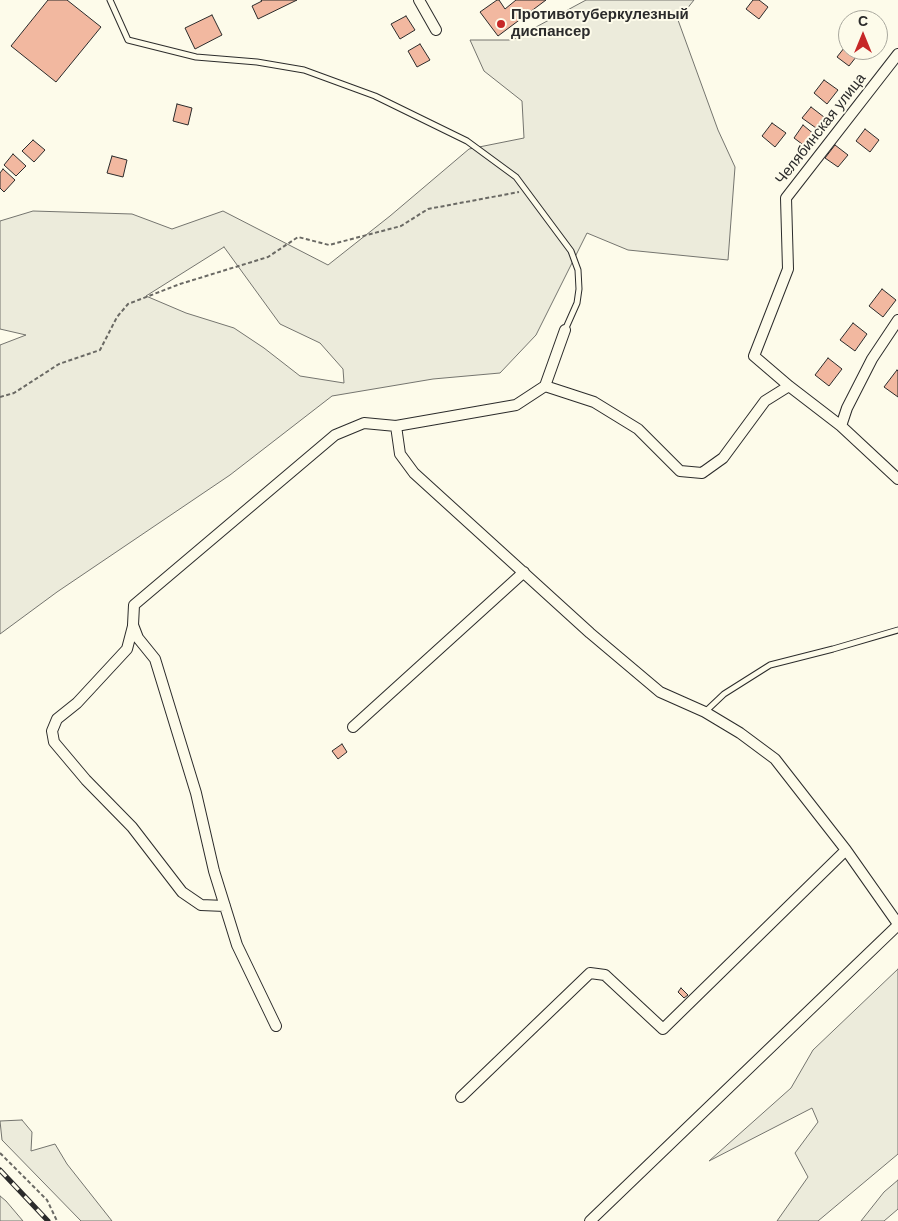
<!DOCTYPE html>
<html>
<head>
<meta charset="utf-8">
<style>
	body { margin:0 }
	#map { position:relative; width:898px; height:1221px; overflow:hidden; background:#fdfbea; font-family:Arial,sans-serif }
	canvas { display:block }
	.north { position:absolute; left:838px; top:10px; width:50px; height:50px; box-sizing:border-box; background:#fdfbea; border:1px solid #a9a89e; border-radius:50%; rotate:0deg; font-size:14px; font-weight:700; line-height:20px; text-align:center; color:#2b2b2b }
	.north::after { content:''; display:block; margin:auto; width:18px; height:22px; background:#c62828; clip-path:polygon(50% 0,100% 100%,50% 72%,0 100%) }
</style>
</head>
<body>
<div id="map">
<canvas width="898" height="1221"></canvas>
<div class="north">С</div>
</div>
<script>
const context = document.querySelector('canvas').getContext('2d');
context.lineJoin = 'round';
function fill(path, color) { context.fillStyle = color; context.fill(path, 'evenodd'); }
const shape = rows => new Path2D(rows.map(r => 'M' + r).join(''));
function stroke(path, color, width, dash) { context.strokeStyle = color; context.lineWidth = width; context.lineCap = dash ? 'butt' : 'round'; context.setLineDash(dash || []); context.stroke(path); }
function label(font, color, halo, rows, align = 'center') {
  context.font = font + ' Arial,sans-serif'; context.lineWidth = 4; context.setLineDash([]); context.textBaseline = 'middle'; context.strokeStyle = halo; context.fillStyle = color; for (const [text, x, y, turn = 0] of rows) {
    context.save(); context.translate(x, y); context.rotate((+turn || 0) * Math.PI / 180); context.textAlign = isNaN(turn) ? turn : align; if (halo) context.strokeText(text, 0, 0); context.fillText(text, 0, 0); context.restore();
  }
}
const green = shape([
	[586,0,694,0,678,20,718,130,735,167,728,260,628,250,587,233,536,335,500,373,433,379,332,396,230,475,57,592,0,634,0,345,26,335,0,329,0,221,33,211,132,214,172,229,223,211,328,265,390,216,469,149,524,138,522,101,484,71,470,40,512,40,586,0],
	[224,247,280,324,320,343,343,369,344,383,300,376,264,348,234,328,186,313,146,296,224,247],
	[898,969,898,1154,818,1221,777,1221,808,1177,795,1153,818,1122,812,1108,709,1161,791,1088,813,1050,898,969],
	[22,1120,32,1132,31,1151,55,1144,67,1164,112,1221,81,1221,2,1140,0,1121,22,1120],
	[898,1180,898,1209,884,1221,861,1221,884,1192,898,1180],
	[0,1196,6,1201,23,1221,0,1221,0,1196]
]);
const building = shape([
	[48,0,67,0,101,27,56,82,11,46,48,0],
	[261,0,297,0,258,19,252,6,262,1,261,0],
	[497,0,499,0,505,9,516,0,546,0,498,36,480,12,497,0],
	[753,0,759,0,768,7,759,19,746,9,753,0],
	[212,15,222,35,195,49,185,28,212,15],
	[406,16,415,30,400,39,391,24,406,16],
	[848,43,848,50,857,50,860,52,849,66,837,57,848,43],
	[420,44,430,60,417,67,408,51,420,44],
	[824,80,838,90,827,104,814,93,824,80],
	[177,104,192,108,188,125,173,121,177,104],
	[811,107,824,117,816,128,802,118,811,107],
	[772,123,786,133,775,147,762,136,772,123],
	[803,125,815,135,806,147,794,138,803,125],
	[865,129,879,140,870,152,856,141,865,129],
	[33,140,45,150,34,162,22,151,33,140],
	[835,145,848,155,838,167,825,158,835,145],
	[13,154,26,166,16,176,4,165,13,154],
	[112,156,127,160,123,177,107,173,112,156],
	[3,169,15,180,4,192,0,188,0,173,3,169],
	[882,289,896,300,883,317,869,306,882,289],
	[853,323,867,334,855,351,840,340,853,323],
	[828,358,842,369,829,386,815,375,828,358],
	[897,370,898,371,898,397,884,387,897,370],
	[342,744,347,752,338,759,332,751,342,744],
	[681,988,688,995,684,998,678,992,681,988]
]);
const path = shape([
	[0,397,14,393,59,364,100,350,117,317,128,304,180,284,268,257,298,237,329,245,401,226,428,209,519,192],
	[0,1153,47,1200,57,1221]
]);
const service = shape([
	[110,0,128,40,196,57,257,62,304,70,375,96,467,141,516,177,571,251,578,270,579,289,577,303,565,330],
	[705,712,724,694,770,665,833,649,898,630]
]);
const minor = shape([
	[419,0,436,30],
	[898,54,786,198,788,269,754,356,789,386,841,426,898,479],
	[545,386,594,402,638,429,680,471,702,473,723,458,765,401,789,386],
	[396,426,400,454,414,473,590,633,660,692,705,712,740,733,775,759,846,850,898,924],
	[841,426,847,408,872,359,898,320],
	[133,626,127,649,77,703,57,719,52,731,54,742,86,780,132,827,182,892,201,905,225,906],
	[353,727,524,572],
	[276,1026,237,945,214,871,196,793,155,659,138,638,133,625,134,605,335,435,364,423,396,426,516,405,545,386,565,330],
	[461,1097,590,973,605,975,663,1029,846,850],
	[590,1221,898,925]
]);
const rail = shape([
	[0,1170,48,1221]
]);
const markers = [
	[501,24,5,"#c62828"]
];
const poiNames = [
	["Противотуберкулезный",511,15],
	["диспансер",511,32]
];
const streetNames = [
	["Челябинская улица",821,129,-52]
];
fill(green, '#ecebdb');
stroke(green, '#74746e', 1);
fill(building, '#f2b8a0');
stroke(building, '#2b2b2b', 1);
stroke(service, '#2b2b2b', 7);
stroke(minor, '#2b2b2b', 12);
stroke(path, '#6a6964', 2, [4, 2.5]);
stroke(service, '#fdfbea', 5);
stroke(minor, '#fdfbea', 10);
stroke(rail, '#2b2b2b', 5);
stroke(rail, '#fdfbea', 3, [9]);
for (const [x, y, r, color] of markers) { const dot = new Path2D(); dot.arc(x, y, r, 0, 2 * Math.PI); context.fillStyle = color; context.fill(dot); stroke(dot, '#fdfbea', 2); }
label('bold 15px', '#2b2b2b', '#fdfbea', poiNames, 'left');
label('15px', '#2b2b2b', '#fdfbea', streetNames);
</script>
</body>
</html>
